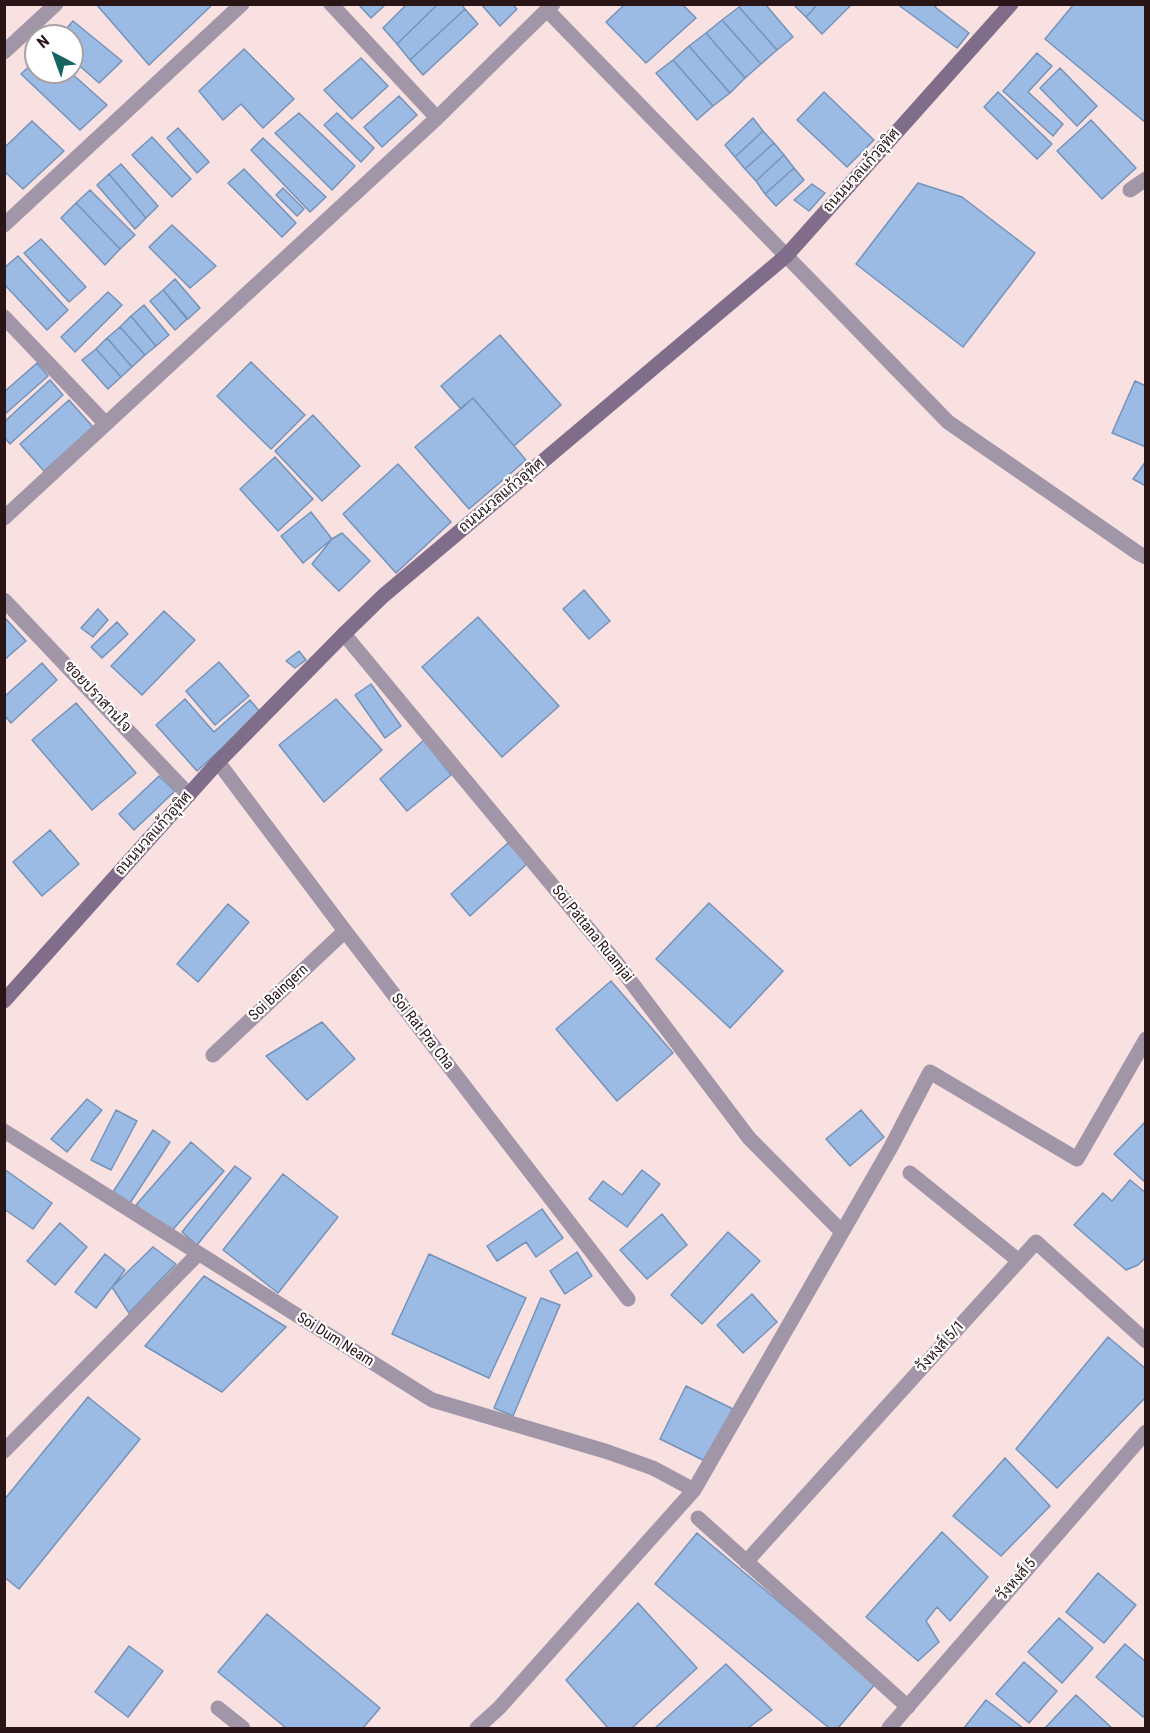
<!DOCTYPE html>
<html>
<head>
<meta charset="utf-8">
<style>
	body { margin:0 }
	#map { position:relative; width:1150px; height:1733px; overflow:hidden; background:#f9e0e1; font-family:"Roboto Condensed",sans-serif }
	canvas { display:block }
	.frame { position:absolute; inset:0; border:6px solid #291416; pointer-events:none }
	.north { position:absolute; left:24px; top:24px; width:60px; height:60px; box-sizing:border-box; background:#fff; border:2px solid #a9a1a2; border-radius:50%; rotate:319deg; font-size:16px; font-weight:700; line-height:24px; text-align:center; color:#291416 }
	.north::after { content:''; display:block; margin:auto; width:21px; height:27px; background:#166564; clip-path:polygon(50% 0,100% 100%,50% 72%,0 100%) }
</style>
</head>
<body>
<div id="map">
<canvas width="1150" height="1733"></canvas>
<div class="frame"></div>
<div class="north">N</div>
</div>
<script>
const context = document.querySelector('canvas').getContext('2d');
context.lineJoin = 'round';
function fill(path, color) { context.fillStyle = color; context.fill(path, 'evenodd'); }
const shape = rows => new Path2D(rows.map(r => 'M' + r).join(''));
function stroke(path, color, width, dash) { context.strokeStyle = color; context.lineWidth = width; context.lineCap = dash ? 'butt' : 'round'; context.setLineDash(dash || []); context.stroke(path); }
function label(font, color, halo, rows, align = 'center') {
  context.font = font + ' "Roboto Condensed",Sarabun,sans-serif'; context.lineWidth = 4.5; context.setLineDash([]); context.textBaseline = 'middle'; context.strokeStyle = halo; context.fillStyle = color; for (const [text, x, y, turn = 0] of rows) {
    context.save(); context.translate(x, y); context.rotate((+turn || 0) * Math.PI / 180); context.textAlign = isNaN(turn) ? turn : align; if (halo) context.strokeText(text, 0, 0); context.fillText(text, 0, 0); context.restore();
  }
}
const building = shape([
	[96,4,213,4,149,65,96,4],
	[358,4,386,4,371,18,358,4],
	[407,4,438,4,397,44,383,28,407,4],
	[438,4,461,4,465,9,410,60,397,44,438,4],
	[481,4,512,4,517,9,500,26,481,4],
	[625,4,682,4,696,18,646,63,606,22,625,4],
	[742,4,765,4,793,37,777,50,739,7,742,4],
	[793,4,818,4,806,17,793,4],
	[818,4,852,4,822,34,806,17,818,4],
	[897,4,937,4,935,7,969,33,957,48,897,4],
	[1074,4,1146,4,1146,123,1045,39,1074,4],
	[739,7,777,50,761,64,722,20,739,7],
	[465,9,478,24,423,75,410,60,465,9],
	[722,20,761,64,745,78,706,33,722,20],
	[73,21,122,61,99,83,72,59,72,36,60,36,73,21],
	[706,33,745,78,730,93,689,46,706,33],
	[689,46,730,93,713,106,673,60,689,46],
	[244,49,294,99,263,128,241,104,223,120,199,91,244,49],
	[1037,53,1052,66,1028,92,1063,124,1053,136,1003,91,1037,53],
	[361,58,388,86,352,119,324,90,361,58],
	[36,60,36,72,70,72,107,105,80,130,21,74,36,60],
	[673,60,713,106,697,120,656,73,673,60],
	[1060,68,1097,106,1077,126,1040,88,1060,68],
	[824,92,874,140,847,167,797,120,824,92],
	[998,92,1052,144,1037,159,984,107,998,92],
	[399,96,417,115,382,147,364,127,399,96],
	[299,113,355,166,332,190,275,133,299,113],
	[337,113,374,148,361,162,324,125,337,113],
	[753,118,763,131,735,157,725,145,753,118],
	[1091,120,1136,168,1102,199,1057,151,1091,120],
	[32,121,64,151,23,189,4,171,4,148,32,121],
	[178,128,209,162,197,173,167,138,178,128],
	[763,131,774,143,745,169,735,157,763,131],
	[152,137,191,179,172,197,132,155,152,137],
	[263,138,326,197,310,212,251,150,263,138],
	[774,143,784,155,756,181,745,169,774,143],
	[784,155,794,168,765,194,756,181,784,155],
	[121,164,158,206,146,218,109,174,121,164],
	[794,168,804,180,776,206,765,194,794,168],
	[244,169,296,223,282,237,228,183,244,169],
	[109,174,146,218,135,229,97,185,109,174],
	[918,183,962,197,1035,253,963,347,856,264,918,183],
	[812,184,825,193,809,211,794,200,812,184],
	[283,188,304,209,297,216,276,195,283,188],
	[90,190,135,235,120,249,76,203,90,190],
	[76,203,120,249,105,265,61,218,76,203],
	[172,225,216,266,190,288,149,247,172,225],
	[41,239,86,287,69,302,24,253,41,239],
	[18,256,68,310,47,330,4,284,4,268,18,256],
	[175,279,200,308,188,319,163,290,175,279],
	[163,290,187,319,175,330,150,301,163,290],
	[108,292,122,305,75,352,61,337,108,292],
	[144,305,169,335,156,346,131,316,144,305],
	[131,316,156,346,145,355,120,327,131,316],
	[120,327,145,355,132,367,107,338,120,327],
	[500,335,561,405,514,446,473,398,461,409,441,386,500,335],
	[107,338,132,367,121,377,96,349,107,338],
	[96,349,121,377,108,389,82,360,96,349],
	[251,362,305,415,271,449,217,396,251,362],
	[37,363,48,376,4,415,4,392,37,363],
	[50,380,63,395,10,444,4,437,4,422,50,380],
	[1135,381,1146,386,1146,447,1112,433,1135,381],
	[473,398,526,460,469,509,415,447,473,398],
	[69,400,93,427,44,471,20,444,69,400],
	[313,415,360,466,322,501,275,451,313,415],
	[275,457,313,499,278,531,240,489,275,457],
	[1146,461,1146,486,1133,479,1146,461],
	[398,464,451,522,396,573,343,514,398,464],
	[311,512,332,539,303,563,281,536,311,512],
	[342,533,370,561,339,591,312,564,332,539,342,533],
	[584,590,610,621,589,639,563,609,584,590],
	[98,609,108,620,93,637,81,628,98,609],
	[164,611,195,640,142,695,111,666,164,611],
	[478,617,559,706,502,757,422,667,478,617],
	[6,619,26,641,4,660,4,621,6,619],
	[117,622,128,634,102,658,91,647,117,622],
	[299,651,306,660,295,668,286,661,299,651],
	[219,662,249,696,215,725,186,691,219,662],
	[42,663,57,680,11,723,4,715,4,697,42,663],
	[371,684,401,726,385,738,355,695,371,684],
	[185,699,214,732,250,700,261,713,197,771,156,725,185,699],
	[336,699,382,750,324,802,279,745,336,699],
	[76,703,136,773,92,810,32,740,76,703],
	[424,740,451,775,407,811,380,779,424,740],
	[159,776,175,791,134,830,119,814,159,776],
	[50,830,79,864,42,896,13,862,50,830],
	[508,843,528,863,470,916,451,894,508,843],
	[709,903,783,971,730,1028,656,959,709,903],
	[228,904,249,922,198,982,177,964,228,904],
	[611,981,673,1053,617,1101,556,1029,611,981],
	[322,1022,355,1059,307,1100,266,1056,322,1022],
	[87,1099,102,1110,67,1152,51,1139,87,1099],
	[116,1110,137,1121,111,1170,91,1160,116,1110],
	[861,1110,884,1137,850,1166,826,1139,861,1110],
	[1146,1121,1146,1183,1114,1154,1146,1121],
	[153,1130,170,1142,130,1203,113,1192,153,1130],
	[191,1142,224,1171,169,1234,136,1205,191,1142],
	[235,1166,251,1178,197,1245,182,1232,235,1166],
	[4,1169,52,1203,33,1229,4,1209,4,1169],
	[642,1170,660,1184,627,1227,589,1199,603,1181,622,1195,642,1170],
	[283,1174,338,1217,278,1293,223,1250,283,1174],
	[1130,1180,1146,1193,1146,1257,1138,1265,1126,1270,1074,1225,1103,1193,1112,1201,1130,1180],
	[542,1209,563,1238,536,1257,526,1242,497,1261,487,1246,542,1209],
	[662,1214,687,1245,647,1279,620,1250,662,1214],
	[60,1223,87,1247,55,1285,27,1261,60,1223],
	[728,1232,760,1261,702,1324,671,1295,728,1232],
	[153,1247,176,1264,129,1313,112,1287,153,1247],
	[577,1252,592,1276,565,1294,550,1271,577,1252],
	[105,1254,125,1270,96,1308,75,1292,105,1254],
	[429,1254,526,1298,489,1378,392,1334,429,1254],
	[204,1276,286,1327,222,1392,145,1346,204,1276],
	[752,1294,777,1322,743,1353,717,1325,752,1294],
	[541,1298,560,1305,513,1416,494,1408,541,1298],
	[1108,1337,1146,1369,1146,1397,1057,1488,1016,1449,1108,1337],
	[686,1386,733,1409,707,1462,660,1439,686,1386],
	[88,1397,140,1439,19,1589,4,1577,4,1500,88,1397],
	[1005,1458,1050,1506,1001,1556,953,1516,1005,1458],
	[942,1532,988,1577,950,1621,937,1607,926,1621,939,1642,918,1661,866,1617,942,1532],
	[697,1533,876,1683,838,1728,829,1728,655,1584,697,1533],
	[1098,1573,1136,1605,1104,1643,1066,1612,1098,1573],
	[638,1603,697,1668,632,1728,608,1728,566,1680,638,1603],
	[267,1614,380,1708,363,1728,286,1728,218,1672,267,1614],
	[1059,1618,1093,1648,1062,1683,1028,1652,1059,1618],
	[1125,1644,1146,1662,1146,1714,1143,1717,1096,1677,1125,1644],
	[129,1646,163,1671,128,1717,95,1692,129,1646],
	[1024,1662,1057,1691,1029,1723,996,1694,1024,1662],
	[726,1664,772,1710,748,1728,655,1728,726,1664],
	[1076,1695,1112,1728,1045,1728,1076,1695],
	[986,1700,1023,1728,964,1728,986,1700]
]);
const street = shape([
	[331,4,437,118],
	[547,10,948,422,1138,553,1146,557],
	[4,52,56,4],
	[1130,190,1146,179],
	[4,225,242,4],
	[4,317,106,424],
	[4,518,437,118,553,4],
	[4,600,189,795],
	[344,634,616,962,749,1138,842,1232],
	[218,762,345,931,628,1299],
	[213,1055,345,931],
	[4,1131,432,1400,605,1451,653,1468,694,1490],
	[910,1173,1019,1261],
	[4,1451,198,1254],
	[698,1518,908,1707],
	[746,1562,1036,1242,1146,1341],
	[218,1708,243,1728],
	[477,1728,499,1708,694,1490,891,1147,930,1072,1077,1159,1146,1039],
	[889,1728,1146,1432]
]);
const secondary = shape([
	[4,1001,218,762,344,634,383,596,786,256,1011,4]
]);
const streetNames = [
	["ถนนนวลแก้วอุทิศ",862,171,-48],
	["ถนนนวลแก้วอุทิศ",502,496,-40],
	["ซอยปราสานใจ",97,697,47],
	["ถนนนวลแก้วอุทิศ",154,834,-48],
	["Soi Pattana Ruamjai",592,934,51],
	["Soi Baingern",279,993,-43],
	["Soi Rat Pra Cha",422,1032,52],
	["Soi Dum Neam",335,1340,32],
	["วังหงส์ 5/1",941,1347,-48],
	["วังหงส์ 5",1017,1580,-49]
];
fill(building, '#9bbbe4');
stroke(building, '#7393ba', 1.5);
stroke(street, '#a195a8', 15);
stroke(secondary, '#806d89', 15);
label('15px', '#291416', '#fff', streetNames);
</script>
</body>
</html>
